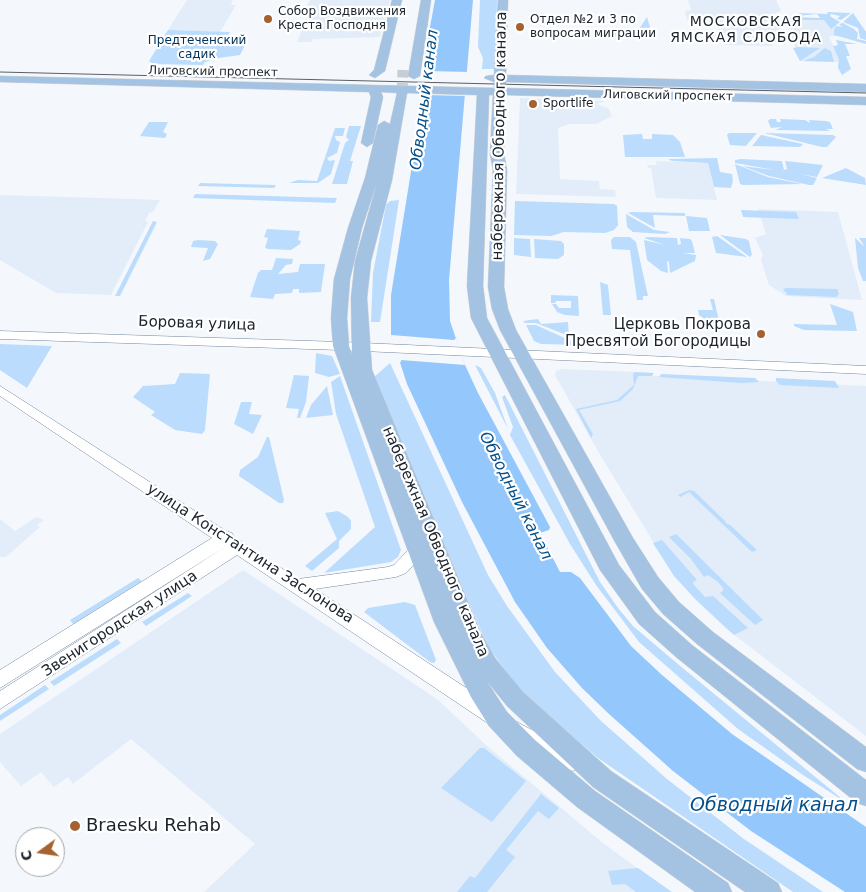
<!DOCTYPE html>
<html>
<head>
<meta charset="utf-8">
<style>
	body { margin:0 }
	#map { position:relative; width:866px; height:892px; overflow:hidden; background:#f4f8fd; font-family:"DejaVu Sans",sans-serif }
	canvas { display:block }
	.north { position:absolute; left:15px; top:827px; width:50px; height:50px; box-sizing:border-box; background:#fff; border:1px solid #a3a7aa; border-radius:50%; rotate:256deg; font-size:14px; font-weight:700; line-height:20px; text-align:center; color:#1a222b }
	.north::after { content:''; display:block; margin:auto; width:18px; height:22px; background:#a56230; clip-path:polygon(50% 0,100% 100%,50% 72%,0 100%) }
</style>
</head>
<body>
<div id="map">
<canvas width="866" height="892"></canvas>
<div class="north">С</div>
</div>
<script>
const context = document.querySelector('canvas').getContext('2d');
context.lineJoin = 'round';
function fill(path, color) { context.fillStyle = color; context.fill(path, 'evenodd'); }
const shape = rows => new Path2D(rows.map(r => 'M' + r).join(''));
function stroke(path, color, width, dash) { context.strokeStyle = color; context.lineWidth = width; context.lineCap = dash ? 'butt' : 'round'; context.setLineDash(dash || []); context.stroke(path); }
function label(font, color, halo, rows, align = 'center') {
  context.font = font + ' "DejaVu Sans",sans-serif'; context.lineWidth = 4.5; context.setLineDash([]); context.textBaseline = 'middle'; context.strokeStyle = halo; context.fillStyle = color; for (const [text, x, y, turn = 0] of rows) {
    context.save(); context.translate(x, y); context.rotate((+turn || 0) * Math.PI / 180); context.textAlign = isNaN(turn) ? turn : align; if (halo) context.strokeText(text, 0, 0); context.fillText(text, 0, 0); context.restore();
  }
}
const built = shape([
	[187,0,233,0,231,5,236,5,220,32,168,30],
	[310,0,390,0,380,37,313,39,311,42,297,42,311,8,307,5],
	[688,0,776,0,781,11,769,16,773,24,779,25,782,34,778,34,779,36,770,36,773,46,725,45,716,21,687,20,685,11,691,10],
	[786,19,834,20,841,36,829,36,840,62,800,61],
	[520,98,605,101,597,104,609,109,612,116,596,124,569,124,558,128,560,179,599,181,600,189,615,190,616,197,516,194],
	[655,161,708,163,717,200,656,198,651,168,648,168,647,165,657,165],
	[0,195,102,198,160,200,153,212,149,213,145,221,148,222,111,295,56,293,0,260],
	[758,209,838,212,862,300,786,296,769,285,761,260,763,255,755,238,766,234],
	[562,369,638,372,638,375,866,386,866,736,724,627,674,576,599,453,555,375,556,371],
	[36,517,44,520,37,525,40,527,6,557,0,557,0,519,15,531],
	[243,570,437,699,486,745,603,843,670,892,204,892,255,844,131,739,73,784,68,777,54,787,41,772,21,786,0,762,0,734]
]);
const green = shape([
	[480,0,497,0,495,69,482,69,483,58,478,47],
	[827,12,851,13,841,20,837,19,840,16,831,14,830,16,840,22,831,29,824,20,799,20,801,23,818,24,817,24,787,22,783,20,793,17,820,18,817,14,798,16,799,13,828,14],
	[853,13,866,32,866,40,860,38,858,28,843,22],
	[647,17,653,37,613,36,613,32,637,32],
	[843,23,854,29,858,33,857,39,866,41,866,44,834,35,834,29,837,26,842,27,839,24],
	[168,30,230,32,227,37,237,37,233,45,245,45,240,55,219,58,205,62,203,65,153,64,149,61],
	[836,40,857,44,845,44,850,56,846,56,851,69,842,75,838,68,838,65,842,66,838,65,839,60,833,46,838,45],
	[798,47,820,48,800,61,793,48],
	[825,48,831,51,834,62,803,61,814,57],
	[770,119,776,119,777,122,781,122,780,119,805,120,810,123,809,120,826,121,830,122,833,129,826,129,830,131,775,130,782,127,771,128,768,121],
	[149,122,168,122,163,132,167,134,165,138,140,136],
	[349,126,361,126,350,161,353,161,347,184,332,184,345,143,349,140,346,137],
	[335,128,345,128,343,136,335,136,336,140,340,142,337,153,327,158,329,161,335,160,331,174,318,183,289,183,298,180,317,181],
	[729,133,757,133,746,146,730,145,727,135],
	[764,133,833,135,836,137,827,147,822,147],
	[642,134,643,139,652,139,652,134,673,135,680,142,685,157,625,157,623,135],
	[761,135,803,144,800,147,752,146],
	[717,158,720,172,732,174,733,181,731,188,714,187,708,163,672,161,668,159],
	[741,159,782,161,784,170,787,169,785,161,823,165,817,177,800,174,817,178,813,185,809,185,769,176,742,166,775,170,735,163,735,160],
	[735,164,768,177,802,184,743,185,740,184],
	[846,168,865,178,866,185,822,178],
	[200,183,276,185,274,188,198,186],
	[195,194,337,198,335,203,193,198],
	[399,200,380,322,371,322,373,273,386,205,390,201],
	[515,201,614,204,617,206,618,225,614,230,605,233,564,232,551,236,514,235],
	[741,210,796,212,799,219,743,217],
	[631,212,685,213,685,216,653,215,655,228,630,214,628,213],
	[626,214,654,230,670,232,665,234,633,232,627,227],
	[686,216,707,218,710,231,689,231],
	[153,221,157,222,120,296,115,296],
	[267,229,300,231,298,240,301,241,300,244,291,250,268,249,265,248,268,238,264,237],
	[720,235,746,239,749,241,752,255,750,257],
	[717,236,747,257,716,253,712,237],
	[614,237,630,237,636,242,648,296,643,296,643,300,637,300,630,250,612,249,611,240],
	[648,237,677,238,678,245,681,244,680,238,690,239,692,241,695,253,683,253,696,255,695,261,670,273,669,262,667,261,668,273,661,271,647,260,644,240,665,245,644,238],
	[514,238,530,239,531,257,514,255],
	[855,238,865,247,859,238,866,238,866,281,863,281,858,268],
	[534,239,561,241,564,244,564,255,558,259,535,258],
	[198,240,215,241,218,244,210,259,203,261,208,248,191,247,193,241],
	[276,258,293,259,292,264,286,265,278,274,298,272,300,264,325,264,321,292,299,293,299,289,293,289,292,293,275,294,273,299,250,297,258,273,261,270,272,270],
	[600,282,608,285,611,315,603,315],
	[787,288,837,289,839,294,836,297,788,295,783,289],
	[551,295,578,296,579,316,565,315,557,312,552,304,556,304,559,308,571,308,571,301,556,301,555,303,551,303],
	[710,299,714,299,719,321,706,320,699,315,698,310,713,310],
	[830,304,853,312,857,331,804,330,794,326,794,324,837,325],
	[538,319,541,324,568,322,569,336,536,323,525,323,523,321],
	[526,325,536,325,580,345,541,344,534,341],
	[0,344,52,346,27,388,0,370],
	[316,353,332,356,340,374,329,377,315,373],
	[390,363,488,575,507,606,555,672,601,721,667,779,744,839,823,892,793,892,598,758,523,694,488,647,373,378],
	[475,365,481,368,495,393,508,429],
	[635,372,654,373,652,376,638,376,633,389,620,401,579,410,593,434,591,438,576,409,617,400,634,385,633,374],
	[180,373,210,374,205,430,202,434,175,430,151,415,155,412,133,397,143,386,175,384],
	[661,374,755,378,759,382,741,383,659,377],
	[294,375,309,376,306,402,300,418,297,418,299,409,286,408],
	[340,376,401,550,398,557,391,562,324,573,375,527,336,414,331,382],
	[776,378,835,381,839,388,780,385,776,381],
	[327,386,333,415,306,418,311,405],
	[505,395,600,582,618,608,633,626,679,665,847,803,803,775,738,729,639,642,596,585,570,544,510,435,513,427,502,397],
	[241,402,252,402,249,414,262,415,253,434,234,424],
	[267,437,269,437,284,500,283,503,279,503,239,476,240,470,258,457],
	[689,490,694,491,726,522,725,523,730,525,757,550,752,552,689,492,680,497,678,495],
	[338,511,348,517,351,521,351,529,339,541,339,548,312,571,305,566,337,539,325,513],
	[676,534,763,620,755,625,720,593,723,591,723,588,718,582,708,575,704,577,691,559,669,537],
	[662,540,697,580,693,582,694,585,705,597,713,596,748,628,734,635,696,600,674,576,653,543],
	[138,578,142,581,73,624,70,620],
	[188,593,192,596,146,626,142,622],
	[405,602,415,605,436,660,434,663,430,662,364,612,368,608],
	[117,639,121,643,54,686,50,682],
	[45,685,49,689,0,721,0,715],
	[480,748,484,748,526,781,492,822,441,788],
	[541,794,559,808,549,819,538,811,506,850,515,857,487,892,457,892,470,876,475,878],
	[638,868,672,892,636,892,625,884,612,885,608,871]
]);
const water = shape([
	[435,0,473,0,449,280,450,321,465,365,478,393,550,527,549,530,540,533,560,572,571,572,580,578,631,646,662,675,732,734,866,827,866,892,845,892,751,831,673,771,609,714,582,688,547,648,515,602,462,502,407,384,391,335,391,295,420,116,424,116,431,71,427,68,429,55,425,54]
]);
const pier = shape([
	[426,71,470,72,468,96,424,95,428,72],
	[391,335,454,340,456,338,465,365,401,360,401,362,398,362]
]);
const majorTunnel = shape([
	[402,94,403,70]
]);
const minor = shape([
	[0,331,341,342,866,366,866,374,341,350,0,339,0,331],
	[0,386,226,531,232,533,234,537,298,579,388,567,394,565,411,547,417,545,423,547,425,551,423,555,406,573,396,577,315,589,500,710,503,716,500,722,493,724,486,722,237,555,0,709,0,691,225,547,0,688,0,670,212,538,0,396,0,386],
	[517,722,580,756,583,762,580,768,573,771,566,768,510,736,507,730,510,724,517,722]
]);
const major = shape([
	[392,0,402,0,385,71,375,78,369,75,374,70,392,0],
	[421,0,431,0,420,76,414,79,408,76,421,0],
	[498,0,508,0,506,75,866,84,866,92,506,82,505,88,866,97,866,105,505,95,504,154,507,170,504,287,508,309,516,330,633,538,658,577,679,602,713,632,866,747,866,772,857,769,697,644,663,614,642,589,615,542,500,330,492,309,488,287,493,170,490,154,493,95,489,95,483,286,487,318,619,565,655,612,692,645,866,780,866,806,857,803,676,657,639,624,600,570,471,318,467,286,477,95,407,93,392,180,371,261,367,298,372,370,481,633,495,658,523,692,611,771,778,883,782,892,745,892,593,787,507,706,486,680,507,712,535,740,595,791,728,883,732,892,695,892,577,807,517,756,489,726,471,697,434,622,333,346,331,318,334,279,348,228,365,178,378,125,384,121,390,124,397,93,381,92,383,97,373,143,367,147,361,143,371,97,369,92,0,82,0,76,494,88,494,82,484,78,486,76,494,75,498,0],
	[378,179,355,261,351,298,352,354,349,346,347,318,350,279,362,228,378,179]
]);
const tram = shape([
	[0,72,866,93]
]);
const markers = [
	[268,19,5,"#a56230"],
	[520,27,5,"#a56230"],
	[533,104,5,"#a56230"],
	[761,334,5,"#a56230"],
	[75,826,6,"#a56230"]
];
const farPoinames = [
	["Собор Воздвижения",278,12],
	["Креста Господня",278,26],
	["Отдел №2 и 3 по",530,20],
	["вопросам миграции",530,34],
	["Sportlife",543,104]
];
const farParknames = [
	["Предтеченский",197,41],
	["садик",197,55]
];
const farStreetnames = [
	["Лиговский проспект",213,72,1],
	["Лиговский проспект",668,96,1]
];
const farNeighbourhoodnames = [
	["МОСКОВСКАЯ",746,22],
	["ЯМСКАЯ СЛОБОДА",746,38]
];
const streetNames = [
	["набережная Обводного канала",500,136,-89],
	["Боровая улица",197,324,2],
	["набережная Обводного канала",435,542,67],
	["улица Константина Заслонова",250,554,33],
	["Звенигородская улица",120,624,-33]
];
const poiNames = [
	["Церковь Покрова",751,325],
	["Пресвятой Богородицы",751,342]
];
const waterNames = [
	["Обводный канал",425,100,-83],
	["Обводный канал",515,496,63]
];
const nearPoinames = [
	["Braesku Rehab",86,826]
];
const nearWaternames = [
	["Обводный канал",774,806]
];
fill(built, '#e2edf9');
fill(green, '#bbdcfd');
fill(water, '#94c7fb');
fill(pier, '#f4f8fd');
stroke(majorTunnel, '#c8cdd3', 11, [11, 5.5]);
stroke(minor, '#72879c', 1);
stroke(major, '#d1d3d5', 1);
fill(minor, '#fff');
fill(major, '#a4c3e2');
stroke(tram, '#585f67', 1);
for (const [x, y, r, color] of markers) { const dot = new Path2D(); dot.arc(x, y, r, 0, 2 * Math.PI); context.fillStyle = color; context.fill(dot); stroke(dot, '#fff', 2); }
label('12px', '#1a222b', '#fff', farPoinames, 'left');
label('12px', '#003159', '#fff', farParknames);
label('12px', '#1a222b', '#fff', farStreetnames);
context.letterSpacing = '1px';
label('14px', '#1a222b', '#fff', farNeighbourhoodnames);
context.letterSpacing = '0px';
label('15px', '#1a222b', '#fff', streetNames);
label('15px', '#1a222b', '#fff', poiNames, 'right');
label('italic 16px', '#06508a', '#fff', waterNames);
label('18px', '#1a222b', '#fff', nearPoinames, 'left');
label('italic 19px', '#06508a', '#fff', nearWaternames);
</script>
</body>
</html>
